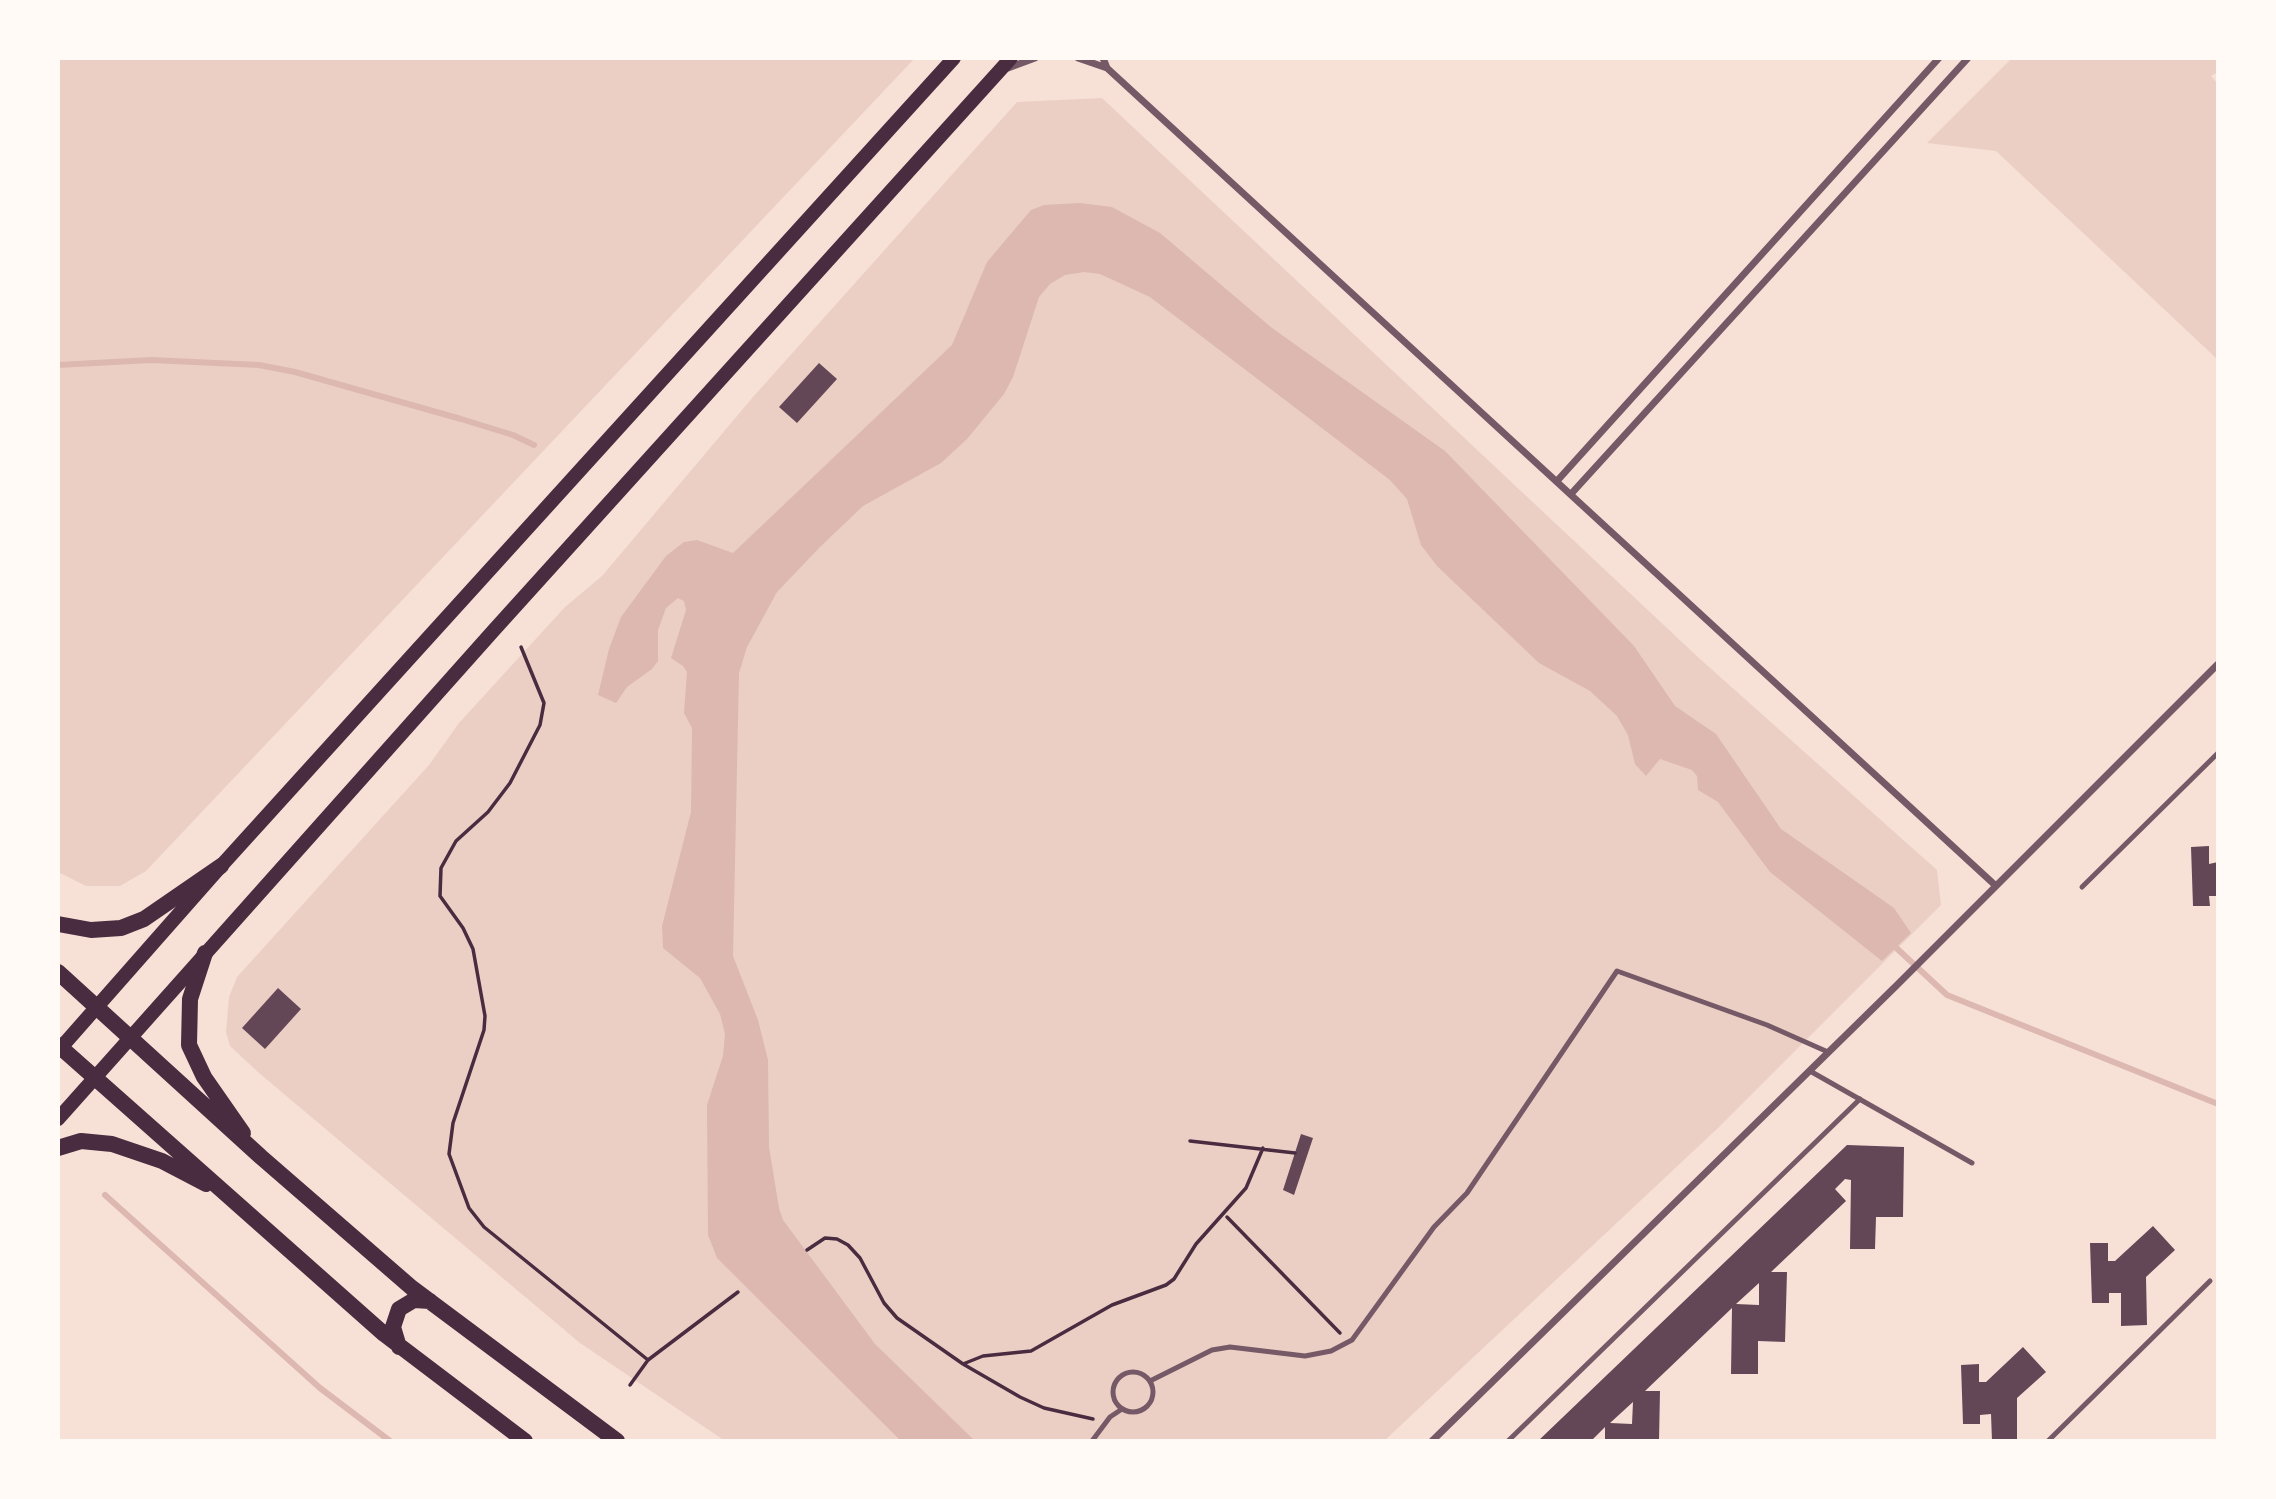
<!DOCTYPE html>
<html>
<head>
<meta charset="utf-8">
<style>
	body { margin:0 }
	#map { position:relative; width:2276px; height:1499px; overflow:hidden; background:#f7e1d7; font-family:"Titillium Web",sans-serif }
	canvas { display:block }
	.frame { position:absolute; inset:0; border:60px solid #fffaf5; pointer-events:none }
</style>
</head>
<body>
<div id="map">
<canvas width="2276" height="1499"></canvas>
<div class="frame"></div>
</div>
<script>
const context = document.querySelector('canvas').getContext('2d');
context.lineJoin = 'round';
function fill(path, color) { context.fillStyle = color; context.fill(path, 'evenodd'); }
const shape = rows => new Path2D(rows.map(r => 'M' + r).join(''));
function stroke(path, color, width, dash) { context.strokeStyle = color; context.lineWidth = width; context.lineCap = dash ? 'butt' : 'round'; context.setLineDash(dash || []); context.stroke(path); }
const green = shape([
	[58,58,915,58,146,871,120,886,86,886,58,872],
	[2012,58,2218,58,2218,72,2211,76,2218,84,2218,360,1996,151,1927,143],
	[1102,98,1700,659,1937,870,1941,905,1717,1129,1384,1441,725,1441,580,1343,259,1073,230,1046,226,1032,229,997,237,977,429,765,459,723,565,607,602,576,753,397,1017,102]
]);
const water = shape([
	[1080,203,1112,207,1160,233,1272,328,1445,451,1634,646,1675,706,1716,734,1781,829,1894,908,1911,933,1882,961,1770,872,1718,802,1698,790,1697,776,1692,770,1660,759,1646,776,1635,764,1628,735,1617,716,1590,691,1539,663,1437,566,1421,545,1407,499,1390,480,1150,297,1100,274,1084,272,1065,275,1050,284,1039,297,1013,377,1004,394,967,439,941,463,863,506,820,547,777,592,747,647,739,673,733,956,758,1020,768,1060,769,1147,779,1208,783,1220,875,1344,975,1441,901,1441,717,1258,708,1235,707,1105,723,1056,725,1034,720,1014,700,978,663,948,662,926,691,812,692,728,684,713,687,672,683,666,671,658,686,610,684,601,678,598,666,608,658,630,658,661,652,669,627,687,616,703,598,695,609,649,621,617,666,556,684,542,697,540,733,553,952,345,987,262,1031,210,1044,205]
]);
const stream = shape([
	[58,365,151,360,259,365,295,372,461,419,513,435,534,445],
	[1891,943,1947,995,2218,1104],
	[105,1195,320,1388,390,1441]
]);
const building = shape([
	[819,363,837,379,797,423,779,407],
	[2209,846,2209,864,2218,862,2218,896,2209,896,2210,906,2193,906,2191,847],
	[278,988,301,1009,265,1049,242,1028],
	[1301,1134,1313,1138,1294,1195,1283,1190],
	[1847,1145,1904,1147,1903,1217,1876,1217,1875,1249,1850,1249,1851,1180,1845,1179,1835,1189,1846,1201,1771,1272,1787,1272,1785,1342,1758,1341,1758,1374,1731,1374,1732,1308,1645,1391,1660,1391,1659,1441,1605,1441,1605,1427,1591,1441,1538,1441],
	[1759,1283,1759,1305,1736,1304],
	[1633,1402,1632,1424,1610,1423],
	[2153,1226,2175,1250,2146,1277,2147,1325,2121,1326,2121,1293,2109,1293,2109,1303,2092,1303,2090,1243,2108,1243,2108,1261,2115,1261],
	[2023,1347,2046,1372,2017,1398,2017,1441,1992,1441,1991,1414,1980,1415,1980,1424,1963,1424,1961,1365,1979,1364,1979,1382,1986,1382]
]);
const path = shape([
	[521,647,544,703,540,725,510,783,488,812,456,841,441,868,440,896,463,928,473,949,485,1016,484,1030,453,1123,449,1154,469,1208,484,1227,648,1360],
	[1190,1141,1295,1153],
	[1227,1217,1340,1333],
	[807,1250,825,1238,837,1239,848,1245,860,1258,884,1303,897,1318,963,1364,1020,1397,1044,1408,1093,1419],
	[963,1364,983,1356,1031,1351,1112,1305,1166,1285,1174,1279,1196,1244,1246,1188,1263,1148],
	[630,1385,648,1360,738,1292]
]);
const service = shape([
	[2082,887,2218,753],
	[1810,1071,1972,1163],
	'1113 1392a20 20 0 1 1 40 0a20 20 0 1 1-40 0Z',
	[1150,1381,1212,1350,1230,1347,1305,1356,1331,1351,1352,1340,1434,1227,1467,1193,1617,971,1767,1025,1828,1052],
	[1092,1441,1110,1417,1122,1409],
	[1508,1441,1860,1099],
	[2048,1441,2210,1281]
]);
const minor = shape([
	[1078,58,1107,68,1103,58],
	[1008,68,1035,58],
	[1107,68,1996,886],
	[1557,481,1939,58],
	[1571,494,1968,58],
	[1432,1441,1896,986,2218,664]
]);
const secondary = shape([
	[58,1051,221,866,954,58],
	[58,1119,494,630,1011,58]
]);
const primary = shape([
	[58,924,91,930,121,928,144,919,221,866],
	[205,953,190,999,189,1045,204,1077,243,1133],
	[58,972,261,1157,412,1288,617,1441],
	[58,1045,384,1334,525,1441],
	[58,1148,81,1141,112,1144,162,1161,206,1184],
	[399,1347,393,1327,399,1309,414,1300,430,1301]
]);
fill(green, '#ebcfc5');
fill(water, '#dcb8b0');
stroke(stream, '#dcb8b0', 6);
fill(building, '#644757');
stroke(path, '#4a2c40', 3.5);
stroke(service, '#755966', 5);
stroke(minor, '#755966', 7);
stroke(secondary, '#4a2c40', 14);
stroke(primary, '#4a2c40', 16);
</script>
</body>
</html>
